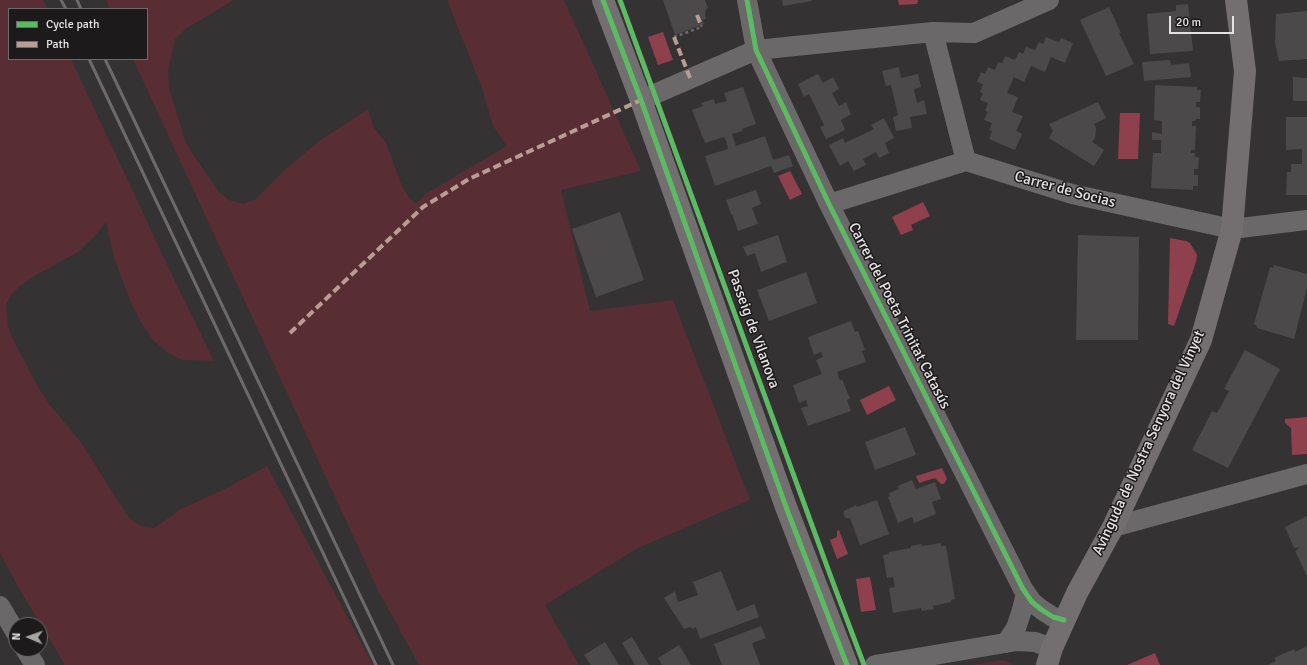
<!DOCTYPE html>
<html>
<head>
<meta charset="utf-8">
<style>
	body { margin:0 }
	#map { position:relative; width:1307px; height:665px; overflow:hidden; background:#353233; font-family:Signika,sans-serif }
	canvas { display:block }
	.legend { position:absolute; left:8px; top:8px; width:140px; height:52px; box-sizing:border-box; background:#1c1a1a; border:1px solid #6c6a6a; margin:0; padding:5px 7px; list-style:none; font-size:12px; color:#e4e1e1 }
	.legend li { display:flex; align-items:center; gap:8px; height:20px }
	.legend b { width:20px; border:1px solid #6c6a6a }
	.north { position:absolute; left:8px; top:617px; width:40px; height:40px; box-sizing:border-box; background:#1c1a1a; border:1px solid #6c6a6a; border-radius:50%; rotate:272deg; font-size:11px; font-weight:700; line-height:16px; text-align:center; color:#e4e1e1 }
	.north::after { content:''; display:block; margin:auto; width:14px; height:18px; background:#a7a4a4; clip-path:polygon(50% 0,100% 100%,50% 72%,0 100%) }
	.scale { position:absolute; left:1169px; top:16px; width:65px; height:18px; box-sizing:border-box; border:2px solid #e4e1e1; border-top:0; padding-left:5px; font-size:12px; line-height:14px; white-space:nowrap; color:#e4e1e1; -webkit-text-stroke:3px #1c1a1a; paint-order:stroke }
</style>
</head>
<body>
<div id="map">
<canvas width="1307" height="665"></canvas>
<ul class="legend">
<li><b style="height:5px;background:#5cba63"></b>Cycle path</li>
<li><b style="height:5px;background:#b99d93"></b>Path</li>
</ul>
<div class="north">N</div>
<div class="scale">20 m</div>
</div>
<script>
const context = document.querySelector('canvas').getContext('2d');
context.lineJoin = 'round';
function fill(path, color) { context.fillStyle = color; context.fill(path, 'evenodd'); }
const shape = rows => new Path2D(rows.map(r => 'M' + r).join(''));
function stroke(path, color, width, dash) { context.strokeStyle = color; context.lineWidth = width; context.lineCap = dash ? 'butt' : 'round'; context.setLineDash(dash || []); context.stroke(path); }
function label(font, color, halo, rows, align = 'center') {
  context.font = font + ' Signika,sans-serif'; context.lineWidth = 3; context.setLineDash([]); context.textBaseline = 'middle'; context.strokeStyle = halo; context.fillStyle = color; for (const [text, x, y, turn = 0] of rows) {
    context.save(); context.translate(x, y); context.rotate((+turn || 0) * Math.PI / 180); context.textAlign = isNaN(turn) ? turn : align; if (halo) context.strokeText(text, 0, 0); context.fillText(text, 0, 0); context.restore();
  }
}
const green = shape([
	[0,0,43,0,48,9,9,9,9,59,71,59,173,277,214,361,182,360,168,353,153,340,140,321,130,300,115,261,106,222,94,237,78,252,31,278,20,286,12,294,6,304,8,326,12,337,37,385,49,404,80,441,127,515,134,522,144,527,154,528,181,509,223,490,267,466,373,665,65,665,18,587,0,553],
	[106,0,234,0,187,28,175,39,168,71,169,88,185,140,192,153,218,191,229,200,243,204,256,199,287,168,319,141,368,109,374,128,386,143,402,186,409,197,416,204,425,194,507,146,493,126,482,88,447,0,564,0,641,171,561,190,590,311,673,300,750,500,638,548,545,605,579,665,419,665,378,590,133,59,147,59,147,9,110,9],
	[1003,660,1015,665,971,665]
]);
const water = shape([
	[898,0,918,0,917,4,899,5],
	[663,32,673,60,658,65,648,37],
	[1120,113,1140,113,1138,159,1118,159],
	[790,171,802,194,790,200,778,176],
	[923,202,930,216,911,225,913,230,901,235,892,217],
	[1170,238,1186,241,1190,243,1197,255,1196,262,1174,326,1168,324],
	[889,386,896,400,867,415,860,400],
	[1307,417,1307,454,1292,455,1291,428,1285,423,1285,419],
	[942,468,947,479,944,484,941,484,935,478,919,483,916,476],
	[839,530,848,554,837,559,830,540,837,537,837,531],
	[870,577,876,610,861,612,856,579],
	[1155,653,1160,665,1127,665]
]);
const building = shape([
	[663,0,705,0,708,8,706,9,705,15,706,19,702,20,704,24,675,35],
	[782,0,812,0,812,1,783,6],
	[1188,4,1193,51,1150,54,1147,14,1176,11,1176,5],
	[1109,7,1121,33,1119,33,1134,64,1106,76,1080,20],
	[1307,11,1307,59,1279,61,1275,42,1276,14],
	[1046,37,1059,42,1061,38,1073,43,1065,63,1051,57,1045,72,1031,66,1024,82,1014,77,1007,93,1018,97,1012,112,1023,116,1016,131,1022,134,1015,150,989,139,992,131,989,130,992,123,984,120,988,112,985,111,988,103,980,100,983,93,980,92,983,84,977,82,981,72,985,74,988,67,995,70,998,62,1002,63,1005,56,1015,60,1019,52,1023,54,1026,47,1035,50,1039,42,1043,44],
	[1170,60,1171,65,1189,63,1191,77,1144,81,1142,62],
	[899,67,901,78,918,74,921,87,914,89,917,103,924,100,927,114,910,117,912,128,896,131,893,117,898,115,891,85,886,86,882,71],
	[818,74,823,83,833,77,839,89,832,93,839,106,846,102,851,114,841,120,845,130,826,139,820,127,824,125,809,94,804,97,798,84],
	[1293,77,1307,78,1307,101,1293,101],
	[1155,85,1197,87,1197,90,1201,90,1200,102,1196,102,1196,107,1200,107,1200,119,1196,119,1195,121,1192,121,1192,126,1196,126,1195,150,1191,150,1191,153,1195,153,1195,157,1199,157,1198,169,1194,169,1194,175,1198,175,1198,186,1193,186,1193,190,1151,188,1153,153,1161,153,1161,140,1152,140,1152,132,1162,134,1162,121,1154,120],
	[743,87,756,124,742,129,743,131,732,134,736,146,765,136,773,160,789,155,793,166,774,173,771,166,715,186,705,156,728,149,726,141,724,137,705,143,692,110,703,106,701,103,714,99,715,104,727,101,724,93],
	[1098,102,1106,118,1094,124,1096,128,1095,138,1092,142,1104,150,1094,166,1049,138,1053,131,1049,124],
	[1286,117,1307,117,1307,195,1286,195,1287,172,1291,172,1291,164,1302,164,1302,149,1286,150],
	[884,118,894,138,885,143,889,153,879,158,876,152,863,159,866,165,854,171,848,161,840,166,829,145,843,138,845,143,874,129,871,125],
	[756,190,761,204,752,208,758,224,738,231,732,214,731,214,726,200],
	[620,212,644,280,596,297,572,229],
	[778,235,787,262,761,272,755,253,747,256,743,247],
	[1078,235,1139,237,1138,340,1076,340],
	[1274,265,1307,274,1307,288,1294,339,1257,328,1257,326,1254,324,1270,267,1273,268],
	[806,272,817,303,769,321,757,290],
	[851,321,855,332,858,331,865,350,862,351,866,362,837,372,840,381,842,379,850,399,847,400,851,411,808,426,801,408,808,406,806,400,799,403,793,385,822,374,816,360,823,357,821,352,814,355,808,337],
	[1245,350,1280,369,1228,468,1192,450,1212,411,1217,413,1229,391,1224,389],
	[905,427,916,455,875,470,865,442],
	[912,480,916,489,935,482,941,499,932,502,936,514,914,523,912,517,898,523,888,497,890,496,889,493,899,489,898,486],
	[877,500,889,534,860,545,850,518,846,518,844,516,844,511,856,505,857,507],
	[1307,516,1307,576,1295,551,1300,547,1294,548,1285,527],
	[941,543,941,546,946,546,955,599,951,600,951,602,933,606,934,609,922,611,921,608,893,613,889,588,895,587,893,577,887,578,883,555,889,554,889,552,911,548,911,546,921,544,922,546],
	[721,571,737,611,754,604,759,617,700,639,696,627,692,629,691,627,684,629,664,598,675,591,678,602,698,595,693,582],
	[761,626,766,638,752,643,760,665,722,665,714,644],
	[632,637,649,665,635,665,622,643],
	[605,642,619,665,591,665,584,655],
	[679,645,691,665,662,665,658,658],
	[1307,646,1307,665,1268,665,1276,661,1274,658,1294,649,1295,652]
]);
const path = shape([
	[674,37,702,27,701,25]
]);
const street = shape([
	[747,0,756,50,829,204,1023,589,1032,602,1042,610,1053,617,1064,620],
	[933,32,966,161],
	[641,100,756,50,933,32,974,33,1049,0],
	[829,204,966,161,1072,194,1232,229,1307,220],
	[1113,527,1307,474],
	[0,606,16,633],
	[1006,643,1016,628,1022,610,1026,593],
	[25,649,35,665],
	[875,665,1017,641,1035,642,1052,648]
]);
const secondary = shape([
	[603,0,641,100,786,507,847,665],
	[1047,665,1052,648,1077,593,1113,527,1201,340,1232,229,1245,71,1236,0]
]);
const rail = shape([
	[61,0,66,9],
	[77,0,81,9],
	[89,59,376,665],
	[105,59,393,665]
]);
const quiet = shape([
	[697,15,701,25],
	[674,37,690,78],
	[290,333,423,207,469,179,641,100]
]);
const cycleway = shape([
	[603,0,641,100,786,507,847,665],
	[620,0,832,580,864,665],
	[747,0,756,50,829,204,1023,589,1032,602,1042,610,1053,617,1064,620]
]);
const streetNames = [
	["Carrer de Socias",1065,190,15],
	["Carrer del Poeta Trinitat Catasús",899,316,63],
	["Passeig de Vilanova",753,329,70],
	["Avinguda de Nostra Senyora del Vinyet",1149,443,-65]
];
fill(green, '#582d34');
fill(water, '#8e404d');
fill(building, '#4b494a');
stroke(path, '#696868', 2.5, [3, 3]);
stroke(street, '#6a6868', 20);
stroke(secondary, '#736e6f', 22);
stroke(rail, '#6c6a6a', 3);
stroke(quiet, '#b99d93', 4, [8, 4]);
stroke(cycleway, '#5cba63', 5);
label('15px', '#e4e1e1', '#1c1a1a', streetNames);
</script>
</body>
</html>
